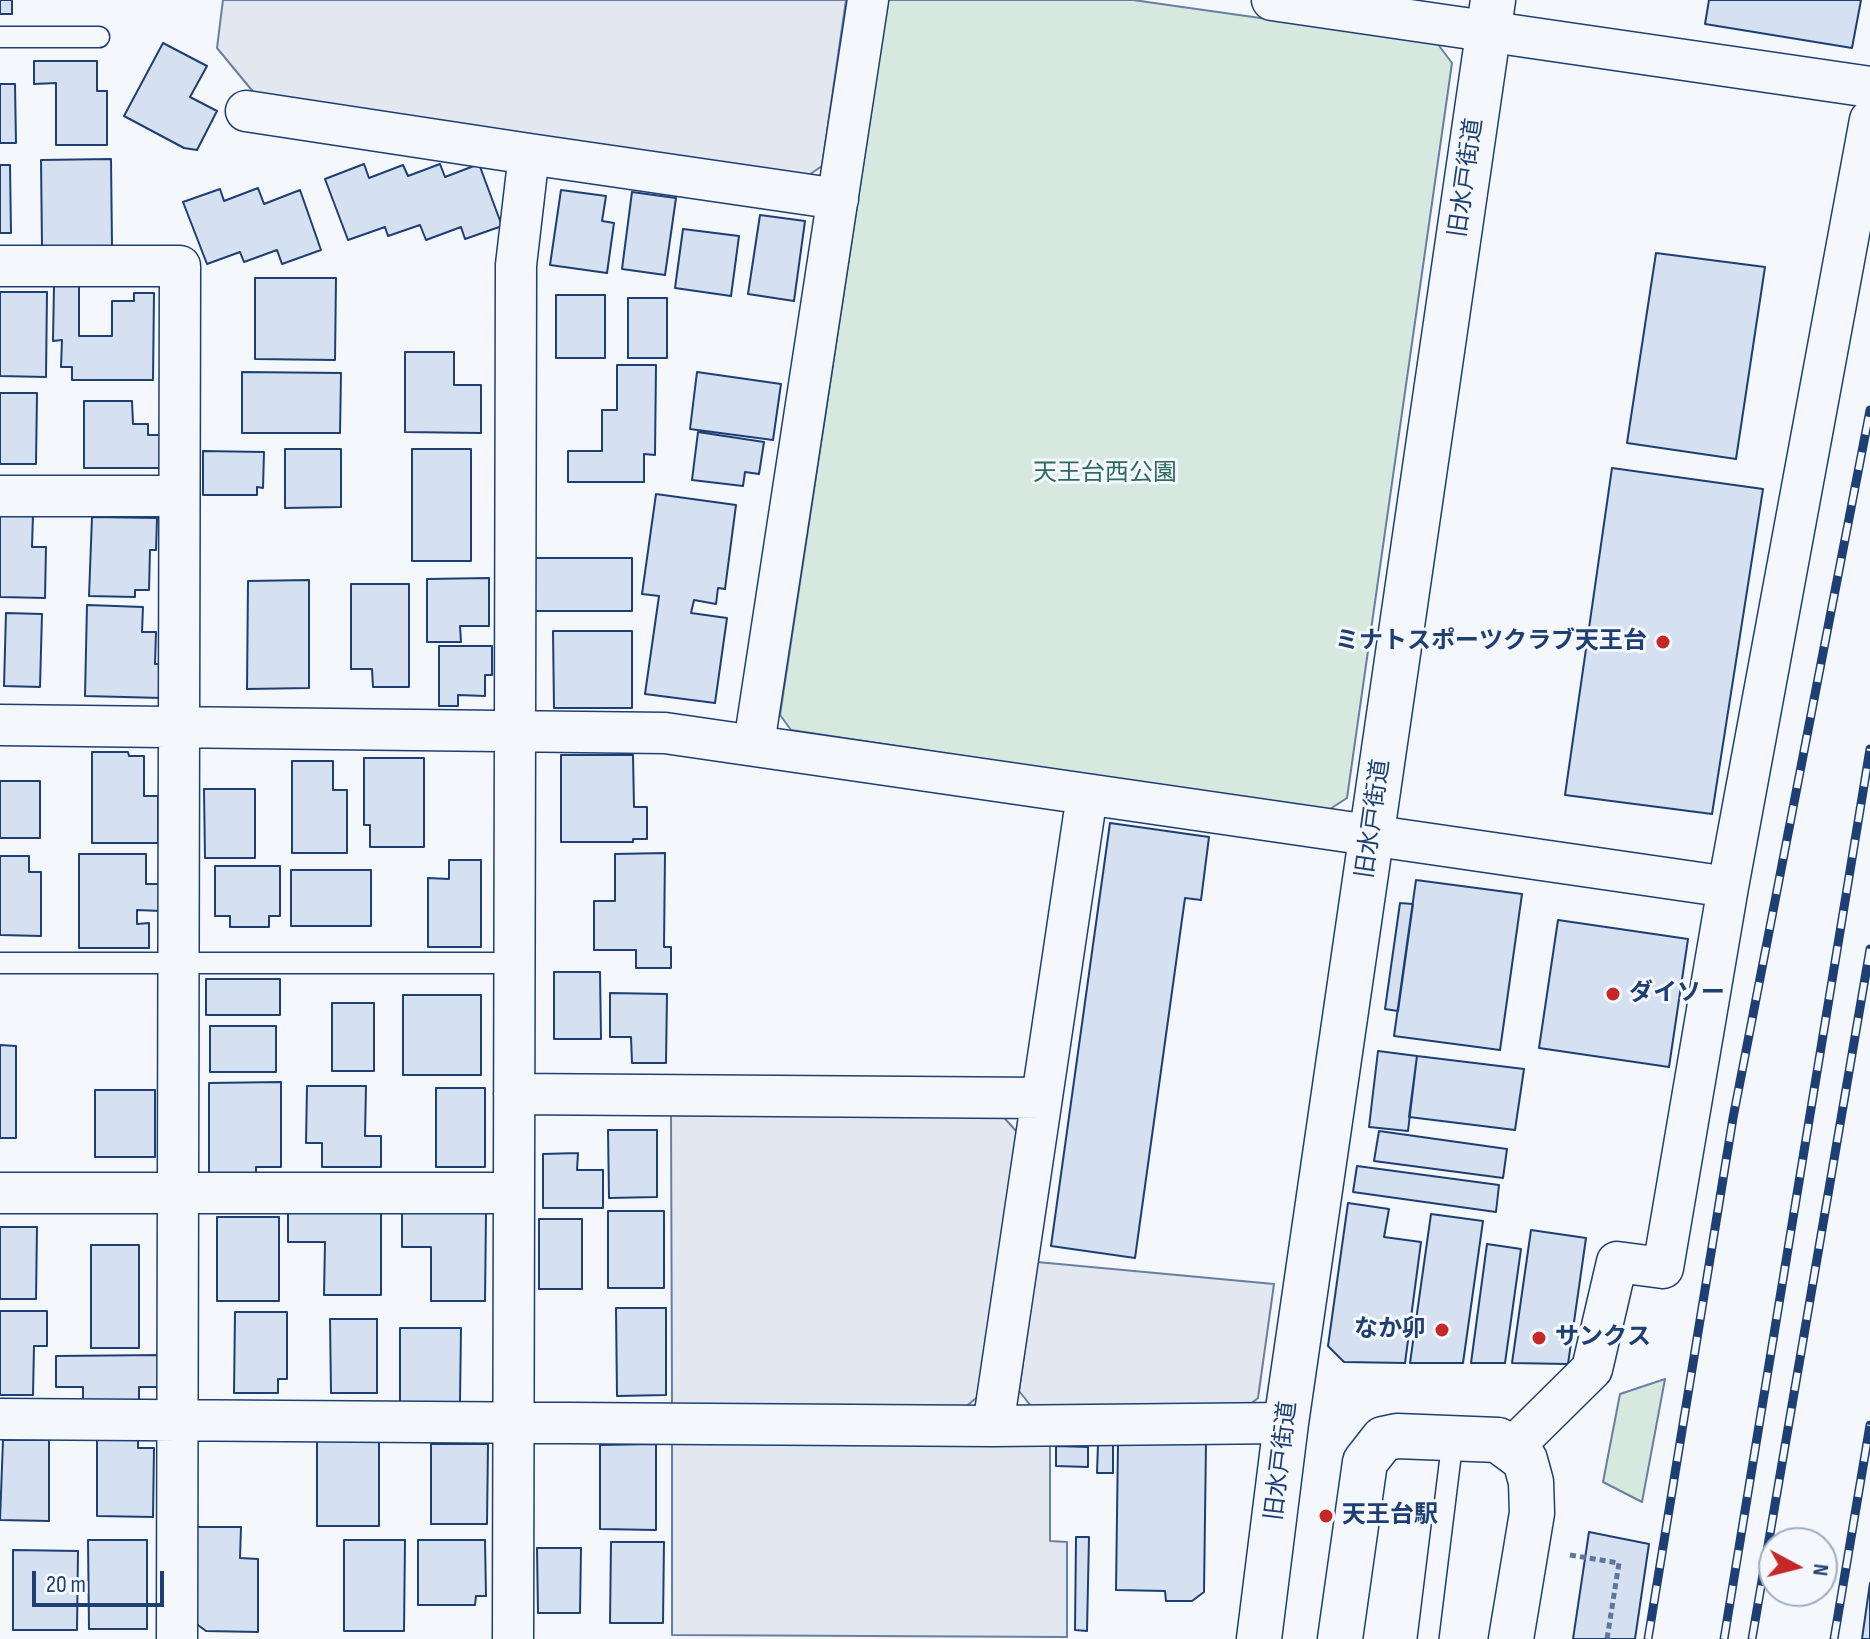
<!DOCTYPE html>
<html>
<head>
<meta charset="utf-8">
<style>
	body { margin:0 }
	#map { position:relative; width:1870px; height:1639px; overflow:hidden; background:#f4f7fb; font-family:"Sofia Sans Condensed",sans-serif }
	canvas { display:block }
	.north { position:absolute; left:1758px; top:1527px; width:80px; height:80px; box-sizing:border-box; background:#f4f7fb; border:2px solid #9eadc5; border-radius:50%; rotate:97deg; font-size:22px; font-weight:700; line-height:32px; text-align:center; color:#1d3f73 }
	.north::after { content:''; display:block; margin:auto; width:28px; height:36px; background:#c62828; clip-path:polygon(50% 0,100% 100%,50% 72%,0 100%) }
	.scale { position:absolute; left:32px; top:1571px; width:132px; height:36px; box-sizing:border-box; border:4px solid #1d3f73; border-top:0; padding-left:10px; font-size:24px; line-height:28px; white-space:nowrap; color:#1d3f73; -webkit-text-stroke:6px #f4f7fb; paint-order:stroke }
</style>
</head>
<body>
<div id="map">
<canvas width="1870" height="1639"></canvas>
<div class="north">N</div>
<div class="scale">20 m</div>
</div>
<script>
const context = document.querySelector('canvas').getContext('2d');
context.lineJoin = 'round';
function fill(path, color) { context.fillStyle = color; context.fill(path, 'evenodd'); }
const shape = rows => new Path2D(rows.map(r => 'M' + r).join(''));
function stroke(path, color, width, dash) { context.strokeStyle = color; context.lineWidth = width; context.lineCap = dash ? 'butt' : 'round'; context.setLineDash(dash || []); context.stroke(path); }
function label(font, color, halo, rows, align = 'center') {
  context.font = font + ' "Sofia Sans Condensed","Noto Sans JP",sans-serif'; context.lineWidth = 6; context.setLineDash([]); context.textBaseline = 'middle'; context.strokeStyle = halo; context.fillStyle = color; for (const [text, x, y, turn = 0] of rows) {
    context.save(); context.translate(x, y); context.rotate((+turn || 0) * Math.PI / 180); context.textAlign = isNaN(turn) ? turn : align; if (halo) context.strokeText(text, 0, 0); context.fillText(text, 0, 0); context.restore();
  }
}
const green = shape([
	[888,0,1133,0,1437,43,1452,63,1347,798,1327,811,791,730,780,715,888,0],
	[1665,1379,1642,1502,1603,1482,1620,1394,1665,1379]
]);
const parking = shape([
	[223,0,846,0,822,166,806,177,255,94,217,48,223,0],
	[671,1112,999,1112,1017,1132,981,1394,963,1409,672,1404,671,1112],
	[1037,1262,1274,1284,1258,1398,1244,1409,1031,1406,1019,1391,1037,1262],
	[672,1437,1050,1439,1050,1541,1067,1542,1067,1637,672,1635,672,1437]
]);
const building = shape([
	[0,0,12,0,12,14,0,14,0,0],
	[1709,0,1861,0,1852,48,1705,24,1709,0],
	[163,43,207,66,190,97,217,111,197,150,184,148,124,116,163,43],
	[34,61,97,61,97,91,107,91,107,145,56,145,56,83,34,84,34,61],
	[0,84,15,84,16,143,0,143,0,84],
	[111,159,112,246,42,246,41,160,111,159],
	[364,164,369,178,403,165,408,176,440,164,445,177,479,164,502,226,465,239,461,227,426,240,420,225,388,236,385,227,348,240,325,179,364,164],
	[0,165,10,165,11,233,0,233,0,165],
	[258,188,264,204,300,190,321,250,282,264,277,250,244,262,240,252,207,264,183,202,220,189,224,201,258,188],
	[561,190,606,196,602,221,614,223,607,273,550,265,561,190],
	[632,192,676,198,665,275,622,269,632,192],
	[760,215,805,221,794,301,748,294,760,215],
	[683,229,739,236,731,296,675,288,683,229],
	[1656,253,1765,267,1736,459,1627,443,1656,253],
	[255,278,336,278,335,360,255,359,255,278],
	[54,286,79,286,79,336,112,336,112,301,134,301,134,293,154,293,153,380,72,380,72,367,61,367,62,340,53,341,54,286],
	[0,292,47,292,46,377,0,376,0,292],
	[556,295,605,295,605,358,556,358,556,295],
	[628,298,667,298,667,358,628,358,628,298],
	[405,352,454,352,454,385,481,385,481,433,405,432,405,352],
	[617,365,656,365,655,455,644,454,644,482,568,482,568,451,602,451,602,410,617,410,617,365],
	[242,372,341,373,340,433,242,433,242,372],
	[697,372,781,384,773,440,690,429,697,372],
	[0,393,37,393,36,464,0,464,0,393],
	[84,401,132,401,133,424,148,424,148,435,160,435,160,468,84,468,84,401],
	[698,432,764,442,759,474,745,472,743,486,692,480,698,432],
	[285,449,341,449,341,507,285,508,285,449],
	[412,449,471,449,471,561,412,561,412,449],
	[203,451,264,452,263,488,257,487,257,495,203,495,203,451],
	[1612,468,1763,489,1712,814,1565,795,1612,468],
	[656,494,736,505,725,589,718,588,716,604,694,600,691,613,727,618,715,703,645,694,659,596,642,594,656,494],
	[0,513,33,514,32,547,46,547,45,598,0,597,0,513],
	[92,517,157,518,156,550,150,550,149,590,135,590,135,597,89,596,92,517],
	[533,558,632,558,632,611,533,611,533,558],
	[489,578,489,626,460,626,461,642,427,642,427,579,489,578],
	[309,580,309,688,247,689,248,581,309,580],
	[351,584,409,584,409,687,373,687,372,669,351,669,351,584],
	[87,605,143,607,142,632,156,632,155,664,163,664,162,698,85,696,87,605],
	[6,613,42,614,40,687,4,686,6,613],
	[553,631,632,631,632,708,554,708,553,631],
	[439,646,492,646,492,675,485,675,485,696,458,695,458,706,439,706,439,646],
	[92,752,128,752,129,756,144,756,144,796,158,796,158,843,92,843,92,752],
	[561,755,633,755,634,807,647,807,647,839,633,839,633,842,561,842,561,755],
	[364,758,424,758,424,847,370,847,370,825,364,825,364,758],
	[292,761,333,761,333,790,347,790,347,853,292,853,292,761],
	[0,781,40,781,40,838,0,838,0,781],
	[204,789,255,789,255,858,205,858,204,789],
	[1110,823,1209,837,1201,900,1185,898,1135,1258,1051,1246,1110,823],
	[665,853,664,947,671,947,671,968,636,968,636,950,594,950,594,901,615,901,615,854,665,853],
	[79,854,146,854,146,884,161,884,161,911,137,910,137,924,149,923,149,948,79,948,79,854],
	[0,856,29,856,29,872,41,872,41,936,0,935,0,856],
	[449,860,481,860,481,947,428,947,428,878,449,879,449,860],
	[215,866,280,866,280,916,269,916,269,927,230,927,230,916,215,916,215,866],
	[291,870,371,870,371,926,291,926,291,870],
	[1416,880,1522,894,1500,1050,1394,1036,1416,880],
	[1400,903,1413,904,1398,1011,1385,1009,1400,903],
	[1558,920,1688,939,1669,1067,1539,1048,1558,920],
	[554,972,600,972,601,1039,554,1039,554,972],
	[206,979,280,979,280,1015,206,1015,206,979],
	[610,993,667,994,666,1063,632,1063,631,1037,610,1037,610,993],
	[403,995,481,995,481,1075,403,1075,403,995],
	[332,1003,374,1003,374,1071,332,1071,332,1003],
	[210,1026,276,1026,276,1072,210,1072,210,1026],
	[0,1045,16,1046,16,1138,0,1138,0,1045],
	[1378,1051,1417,1056,1408,1131,1369,1127,1378,1051],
	[1417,1056,1524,1069,1515,1130,1409,1117,1417,1056],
	[281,1082,281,1167,256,1167,256,1177,209,1177,209,1083,281,1082],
	[307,1086,366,1086,365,1136,381,1136,381,1167,322,1167,322,1143,306,1143,307,1086],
	[436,1088,485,1088,485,1167,436,1167,436,1088],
	[95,1090,155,1090,155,1157,95,1157,95,1090],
	[608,1130,657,1130,657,1197,609,1198,608,1130],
	[1379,1131,1507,1149,1503,1178,1374,1161,1379,1131],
	[578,1153,577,1170,603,1170,603,1208,543,1208,543,1154,578,1153],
	[1357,1166,1499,1185,1496,1212,1353,1192,1357,1166],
	[1348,1203,1389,1209,1384,1237,1421,1242,1405,1363,1344,1362,1328,1346,1348,1203],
	[288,1211,381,1211,381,1295,324,1295,325,1242,288,1242,288,1211],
	[608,1211,664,1211,664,1288,608,1288,608,1211],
	[402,1213,486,1213,485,1301,431,1301,431,1247,402,1247,402,1213],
	[1431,1214,1483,1221,1463,1363,1410,1363,1431,1214],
	[217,1217,279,1217,279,1301,217,1301,217,1217],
	[539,1219,582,1219,582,1289,539,1289,539,1219],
	[0,1227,37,1227,36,1299,0,1299,0,1227],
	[1531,1230,1586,1238,1568,1364,1512,1363,1531,1230],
	[1487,1244,1521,1249,1505,1363,1471,1363,1487,1244],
	[91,1245,139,1245,139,1348,91,1348,91,1245],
	[616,1308,666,1308,666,1395,617,1396,616,1308],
	[0,1311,47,1311,47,1346,34,1346,33,1395,0,1395,0,1311],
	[235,1312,287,1312,287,1379,278,1379,278,1393,234,1393,235,1312],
	[330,1319,377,1319,377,1393,331,1393,330,1319],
	[400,1328,461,1328,460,1402,400,1402,400,1328],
	[162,1355,162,1387,139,1387,139,1401,83,1402,83,1387,56,1387,56,1356,162,1355],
	[97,1439,138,1439,138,1448,154,1448,153,1517,97,1516,97,1439],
	[3,1440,49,1440,49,1521,0,1520,3,1440],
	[317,1441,379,1441,379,1526,317,1526,317,1441],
	[1118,1442,1206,1443,1204,1592,1192,1601,1166,1601,1165,1591,1116,1590,1118,1442],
	[431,1444,488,1444,487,1524,431,1524,431,1444],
	[656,1444,656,1530,600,1529,600,1445,656,1444],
	[1098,1444,1113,1444,1113,1473,1097,1473,1098,1444],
	[1056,1446,1088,1447,1088,1467,1056,1466,1056,1446],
	[192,1527,241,1527,240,1558,258,1559,258,1632,206,1631,191,1620,192,1527],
	[1589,1532,1649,1544,1635,1639,1573,1639,1589,1532],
	[1076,1537,1089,1537,1087,1631,1075,1630,1076,1537],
	[88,1540,147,1540,147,1629,89,1629,88,1540],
	[344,1540,405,1540,404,1631,344,1631,344,1540],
	[418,1540,485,1540,486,1596,476,1596,475,1605,418,1605,418,1540],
	[611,1542,664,1542,663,1623,610,1623,611,1542],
	[537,1548,581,1548,580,1613,538,1613,537,1548],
	[13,1550,78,1551,77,1630,13,1630,13,1550],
	[1870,1583,1870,1639,1862,1639,1870,1583]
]);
const path = shape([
	[1570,1555,1619,1563,1607,1639]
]);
const lane = shape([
	[0,37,99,37],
	[0,963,514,963],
	[1428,1639,1453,1437]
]);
const street = shape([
	[1272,0,1870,87],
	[246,111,529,154],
	[0,266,180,266,177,1639],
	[0,496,179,496],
	[0,725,665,733,1728,887],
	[754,744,868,0],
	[514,1094,1041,1098],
	[0,1193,513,1193],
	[0,1419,993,1426,1286,1423],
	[993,1426,1087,795],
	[1512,1448,1592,1369,1617,1262,1663,1268,1728,887,1870,120],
	[513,1639,516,265,529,154,838,199]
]);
const secondary = shape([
	[1259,1639,1286,1423,1493,0],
	[1340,1639,1365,1462,1383,1439,1397,1436,1498,1440,1525,1460,1531,1482,1532,1513,1511,1639]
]);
const rail = shape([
	[1648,1639,1733,1118,1870,410],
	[1724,1639,1870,749],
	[1752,1639,1870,949],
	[1834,1639,1870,1425]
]);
const markers = [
	[1663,642,8,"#c62828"],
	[1613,994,8,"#c62828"],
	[1442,1330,8,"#c62828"],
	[1539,1338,8,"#c62828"],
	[1326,1516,8,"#c62828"]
];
const streetNames = [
	["旧水戸街道",1467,178,-82],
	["旧水戸街道",1374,819,-82],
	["旧水戸街道",1282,1461,-83]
];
const parkNames = [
	["天王台西公園",1105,474]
];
const poiNames = [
	["ミナトスポーツクラブ天王台",1647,642,"right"],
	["ダイソー",1629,994],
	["なか卯",1426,1330,"right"],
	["サンクス",1555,1338],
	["天王台駅",1342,1516]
];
fill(green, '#d7e8df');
stroke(green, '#687fa3', 2);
fill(parking, '#e3e8f0');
stroke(parking, '#687fa3', 2);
fill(building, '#d5e0f0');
stroke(building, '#1d3f73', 2);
stroke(lane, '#1d3f73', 23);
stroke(street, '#1d3f73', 43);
stroke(secondary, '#1d3f73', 47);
stroke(path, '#5e769c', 5, [6, 4]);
stroke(lane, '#f4f7fb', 20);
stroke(street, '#f4f7fb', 40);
stroke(secondary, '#f4f7fb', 44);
stroke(rail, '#1d3f73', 9);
stroke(rail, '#f4f7fb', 6, [18]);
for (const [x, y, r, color] of markers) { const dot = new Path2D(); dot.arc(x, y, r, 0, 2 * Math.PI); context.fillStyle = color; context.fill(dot); stroke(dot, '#f4f7fb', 3); }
label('24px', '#1d3f73', '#f4f7fb', streetNames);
label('24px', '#2c6c60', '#f4f7fb', parkNames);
label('bold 24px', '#1d3f73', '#f4f7fb', poiNames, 'left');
</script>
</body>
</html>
